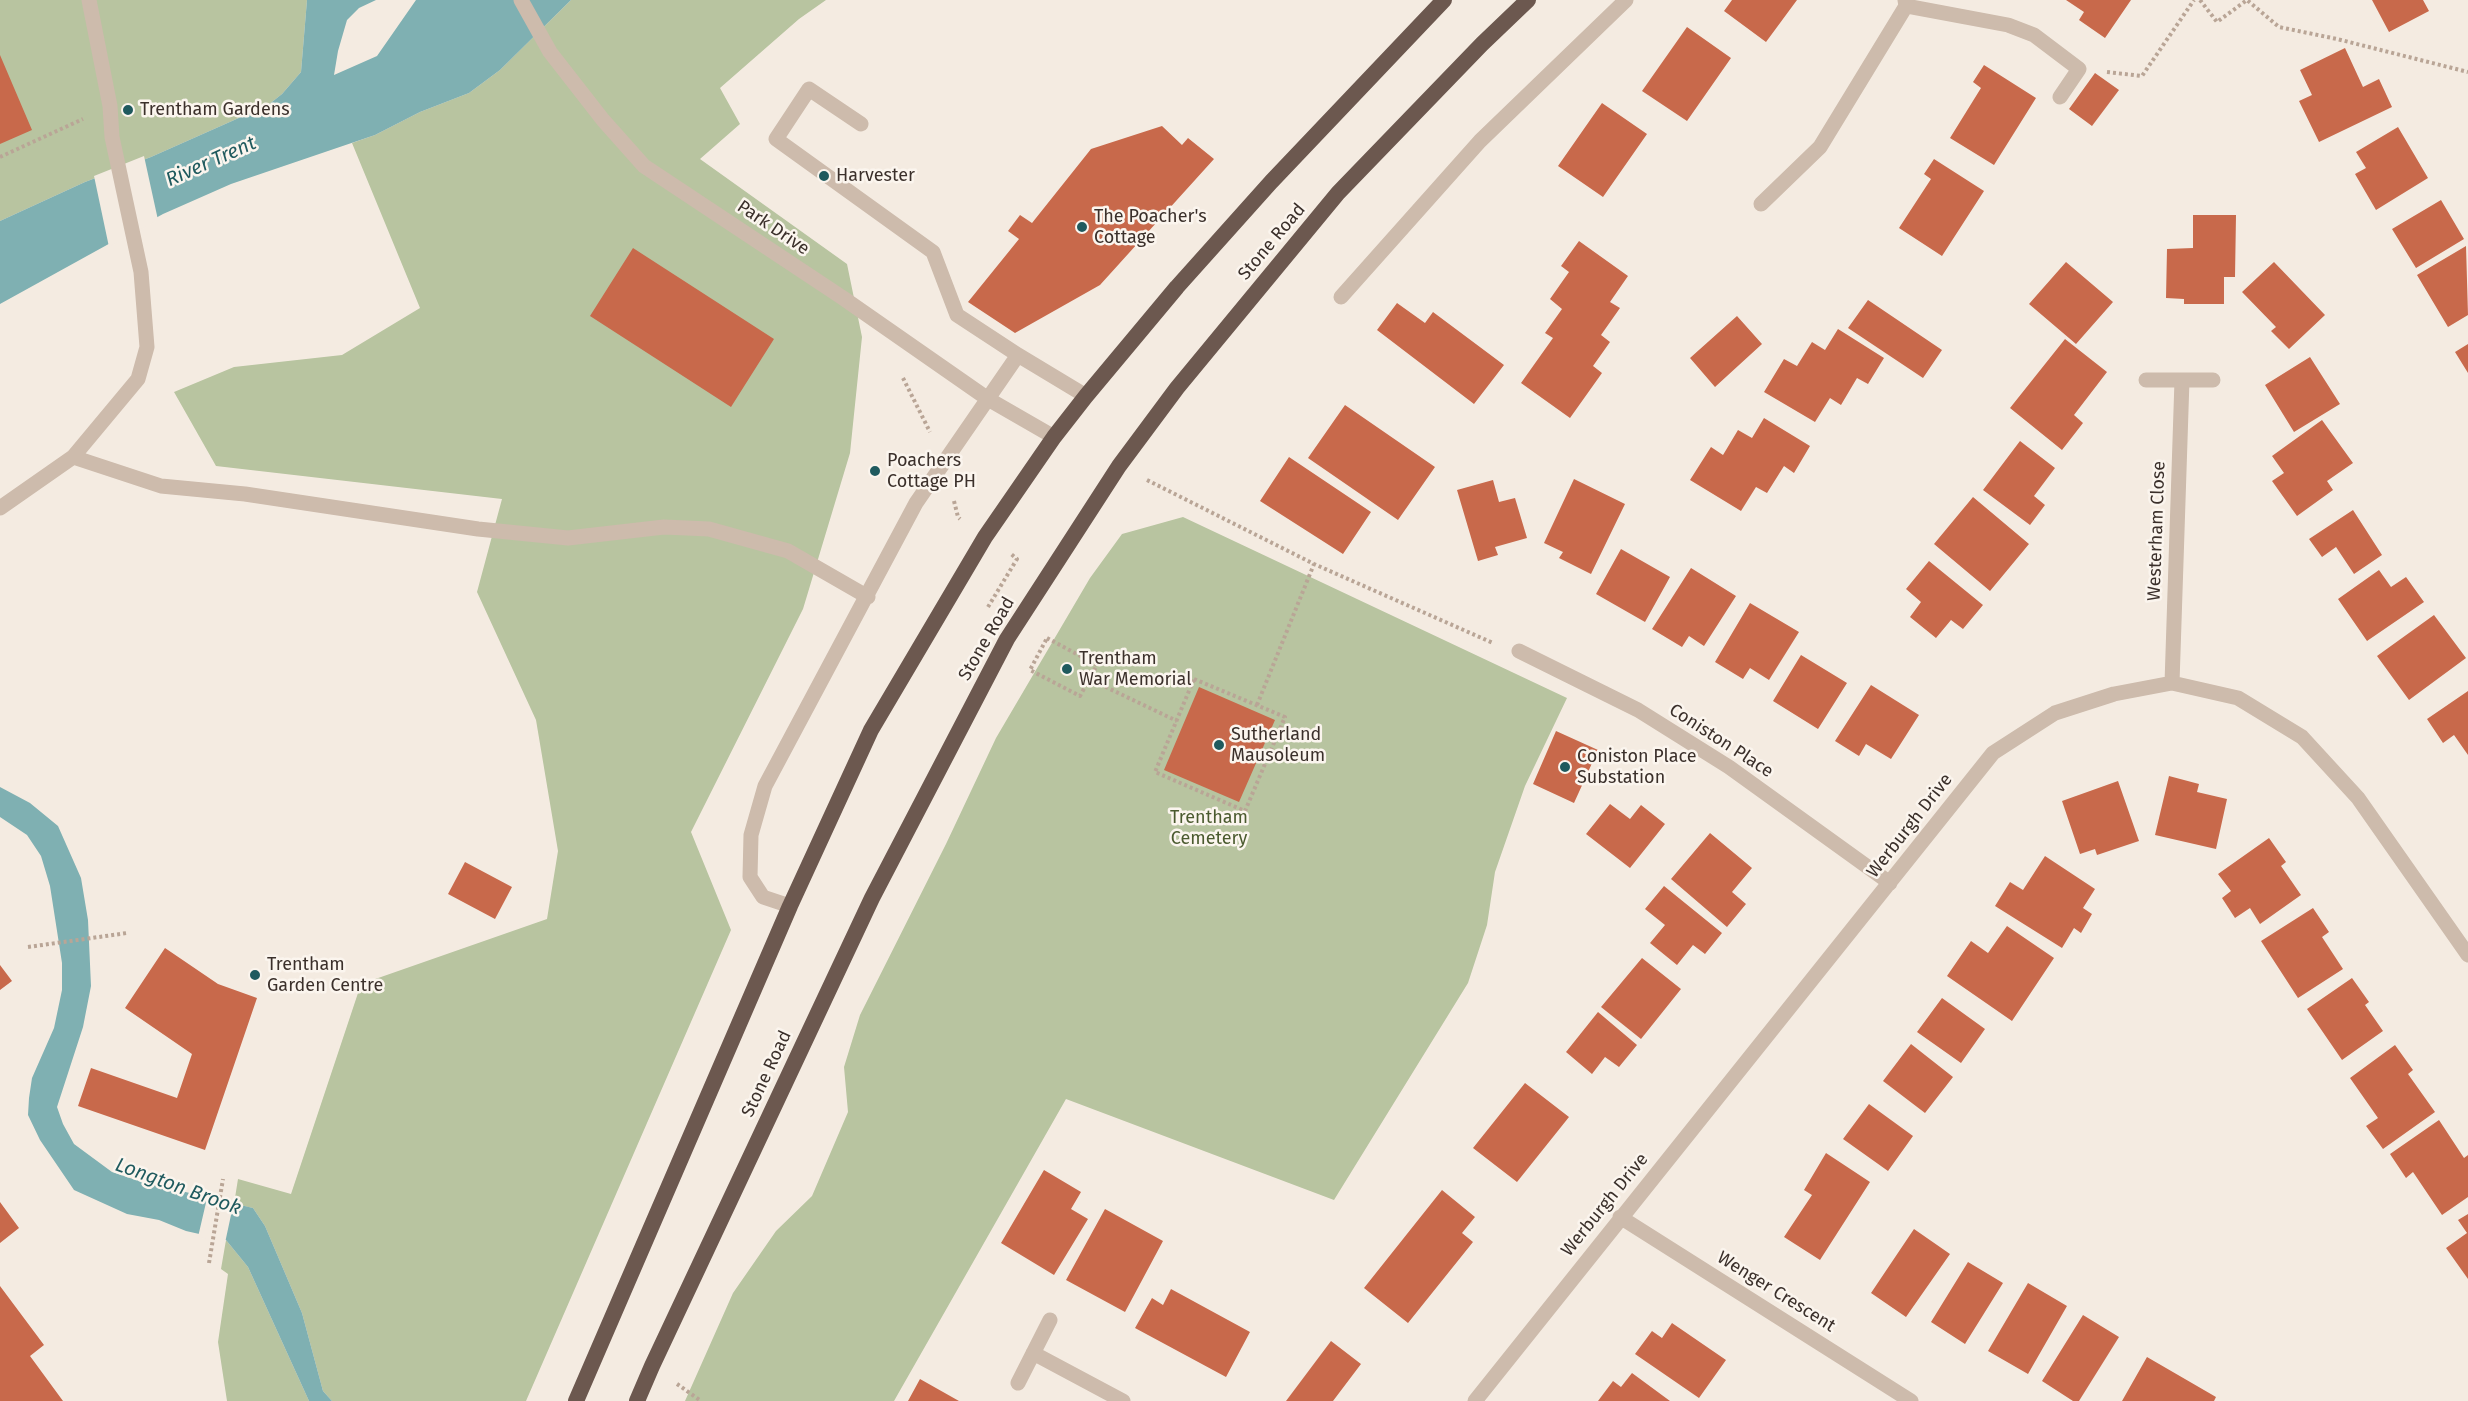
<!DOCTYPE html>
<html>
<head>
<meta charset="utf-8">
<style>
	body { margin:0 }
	canvas { display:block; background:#f4ebe1 }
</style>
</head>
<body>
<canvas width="2468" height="1401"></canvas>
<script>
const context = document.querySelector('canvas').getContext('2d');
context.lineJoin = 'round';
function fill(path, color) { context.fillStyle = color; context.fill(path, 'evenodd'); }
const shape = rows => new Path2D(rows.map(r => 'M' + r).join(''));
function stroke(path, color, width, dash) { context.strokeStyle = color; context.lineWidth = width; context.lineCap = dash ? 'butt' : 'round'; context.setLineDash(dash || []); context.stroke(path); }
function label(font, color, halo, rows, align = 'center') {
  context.font = font + ' "Fira Sans",sans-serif'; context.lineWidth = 5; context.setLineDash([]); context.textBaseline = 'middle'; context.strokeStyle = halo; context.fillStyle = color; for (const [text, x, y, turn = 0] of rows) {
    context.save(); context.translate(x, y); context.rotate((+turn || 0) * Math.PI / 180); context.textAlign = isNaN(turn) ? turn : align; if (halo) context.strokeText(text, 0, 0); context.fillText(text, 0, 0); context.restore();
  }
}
const green = shape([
	[0,0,307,0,301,72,282,94,268,105,151,157,85,182,0,221],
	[571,0,826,0,799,19,720,88,740,124,700,159,847,264,862,337,850,453,803,609,691,832,731,930,526,1401,332,1401,323,1391,302,1313,265,1226,253,1208,234,1204,238,1179,291,1194,361,984,547,919,558,851,536,720,477,592,502,499,216,466,174,392,234,367,342,355,420,308,352,143,375,135,420,112,469,93,500,70],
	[1183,517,1567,698,1525,786,1495,872,1487,925,1468,983,1334,1200,1066,1099,894,1401,685,1401,733,1293,776,1231,812,1196,848,1112,844,1067,860,1015,946,844,996,738,1090,578,1122,534],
	[226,1240,248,1267,309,1401,227,1401,218,1342,228,1274,221,1269]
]);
const water = shape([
	[307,0,376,0,359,8,347,20,338,51,334,75,377,56,416,0,571,0,500,70,469,93,420,112,375,135,231,184,163,214,0,304,0,221,85,182,151,157,268,105,282,94,301,72],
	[0,787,30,803,58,826,81,878,88,920,91,986,83,1027,57,1107,63,1124,74,1144,112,1172,139,1181,253,1208,265,1226,302,1313,323,1391,332,1401,309,1401,248,1267,226,1240,186,1231,159,1220,127,1214,74,1190,40,1140,28,1115,29,1098,32,1078,54,1028,62,990,62,963,50,886,41,856,27,835,0,817]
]);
const pier = shape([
	[144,156,158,220,109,247,94,176],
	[208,1194,234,1201,225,1243,198,1237]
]);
const building = shape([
	[1732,0,1797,0,1766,42,1724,11],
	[2066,0,2131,0,2105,38,2079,20,2084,12],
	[2372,0,2423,0,2429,11,2389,32],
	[1687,27,1731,58,1687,121,1642,91],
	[2345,48,2363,87,2379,79,2392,107,2319,142,2299,101,2312,95,2300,70],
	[0,55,32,130,0,144],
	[1984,65,2036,98,1994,165,1950,138,1981,88,1973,82],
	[2095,73,2119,90,2092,126,2069,109],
	[1602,103,1647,134,1603,197,1558,166],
	[1162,126,1182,145,1188,138,1214,159,1100,285,1015,333,968,302,1019,239,1008,231,1020,215,1032,223,1091,149],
	[2398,127,2428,178,2376,210,2355,174,2366,168,2356,152],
	[1934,159,1984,191,1942,256,1899,228,1931,179,1924,174],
	[2441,200,2464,239,2416,268,2392,229],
	[2193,215,2236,215,2235,277,2224,277,2224,304,2184,304,2184,299,2166,298,2167,249,2193,248],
	[1579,241,1628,276,1610,302,1620,308,1601,335,1610,342,1593,366,1602,373,1570,418,1521,383,1553,338,1545,333,1562,309,1550,299,1569,272,1561,266],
	[2466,246,2468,315,2448,327,2417,275],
	[633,248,774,339,731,407,590,316],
	[2066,262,2113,302,2076,344,2029,304],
	[2274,262,2325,315,2289,349,2271,331,2276,327,2242,292],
	[1868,300,1942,350,1923,378,1848,328],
	[1397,303,1425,323,1433,312,1504,365,1474,404,1377,330],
	[1737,316,1762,344,1715,387,1690,358],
	[1838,329,1884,358,1868,384,1857,378,1841,405,1830,398,1815,422,1764,392,1784,359,1797,366,1812,342,1825,350],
	[2065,339,2107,372,2074,415,2083,423,2062,450,2010,408],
	[2468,344,2468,373,2455,352],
	[2310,357,2340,404,2294,432,2265,385],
	[1345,405,1435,467,1398,520,1308,458],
	[1764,418,1810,446,1794,473,1784,466,1767,493,1756,487,1741,511,1690,480,1711,447,1723,455,1738,430,1752,438],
	[2322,420,2353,463,2327,481,2333,490,2297,516,2272,481,2284,473,2272,456],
	[2020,441,2055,468,2034,496,2045,505,2030,525,1983,490],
	[1289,457,1371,512,1343,554,1260,501],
	[1574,479,1625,504,1591,574,1559,558,1563,552,1544,543],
	[1493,480,1499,502,1515,498,1527,538,1495,547,1498,555,1478,561,1457,490],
	[1973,497,2029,544,1990,591,1934,544],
	[2353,510,2382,555,2354,574,2336,547,2322,557,2309,539],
	[1621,549,1670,577,1645,622,1596,594],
	[1929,561,1983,605,1963,629,1951,620,1936,638,1910,617,1921,602,1906,589],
	[1691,568,1736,596,1704,646,1689,636,1682,647,1652,629],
	[2379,570,2391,587,2406,577,2424,602,2367,641,2338,599],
	[1750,603,1799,632,1769,680,1750,668,1743,679,1715,662],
	[2434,615,2466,658,2409,700,2377,656],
	[1801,655,1847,683,1818,729,1773,701],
	[1871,685,1919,715,1891,759,1866,744,1859,756,1835,741],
	[1199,687,1275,720,1239,802,1164,770],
	[2468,691,2468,755,2454,735,2443,743,2427,719],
	[1556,731,1598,750,1574,803,1533,784],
	[2169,776,2199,784,2197,792,2227,799,2216,849,2155,835],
	[2118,781,2139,841,2097,855,2095,849,2080,854,2062,801],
	[1610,804,1630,819,1641,805,1665,824,1630,868,1586,834],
	[1710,833,1752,868,1732,892,1746,904,1727,927,1671,879],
	[2269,838,2286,862,2281,866,2301,895,2260,924,2250,908,2235,918,2222,898,2231,891,2218,874],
	[2045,856,2095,889,2083,908,2092,914,2081,933,2074,928,2062,948,1995,906,2010,882,2023,890],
	[465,862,512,887,495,919,448,894],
	[1664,886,1722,933,1705,954,1693,945,1677,965,1650,943,1665,925,1645,909],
	[2313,908,2329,932,2322,937,2343,969,2298,998,2261,941],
	[2007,926,2054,958,2012,1021,1947,976,1971,941,1988,953],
	[165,948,218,984,257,998,205,1150,78,1106,91,1068,177,1098,192,1054,125,1008],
	[1642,958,1681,989,1641,1039,1601,1007],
	[0,965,12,981,0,990],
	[2352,978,2369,1002,2365,1005,2383,1031,2342,1060,2307,1009],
	[1942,998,1985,1029,1961,1063,1917,1032],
	[1598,1012,1637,1045,1619,1067,1605,1057,1592,1074,1566,1052],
	[1911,1044,1953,1077,1925,1113,1883,1081],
	[2395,1045,2413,1070,2408,1074,2435,1112,2383,1149,2366,1126,2378,1118,2350,1078],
	[1525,1083,1569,1117,1517,1182,1473,1148],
	[1869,1104,1913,1136,1888,1171,1843,1139],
	[2439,1120,2464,1158,2468,1155,2468,1197,2442,1215,2413,1172,2406,1178,2390,1154],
	[1826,1153,1870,1182,1820,1260,1784,1237,1812,1195,1804,1190],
	[1044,1170,1081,1192,1071,1209,1088,1219,1054,1275,1001,1243],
	[1442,1190,1475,1217,1462,1233,1473,1242,1408,1323,1364,1288],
	[0,1202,19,1228,0,1243],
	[1105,1209,1163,1241,1125,1312,1066,1280],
	[2468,1214,2468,1279,2446,1248,2467,1233,2458,1220],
	[1914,1229,1950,1254,1906,1317,1871,1293],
	[1968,1262,2003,1283,1965,1344,1931,1322],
	[2028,1283,2067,1306,2028,1374,1988,1351],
	[0,1286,44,1345,30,1356,63,1401,0,1401],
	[1171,1289,1250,1332,1226,1377,1135,1328,1152,1298,1163,1305],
	[2083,1315,2119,1337,2079,1401,2073,1401,2042,1381],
	[1672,1323,1726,1360,1699,1398,1635,1354,1652,1331,1662,1338],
	[1331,1341,1361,1364,1333,1401,1286,1401],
	[2147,1357,2216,1397,2214,1401,2122,1401],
	[1632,1373,1670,1401,1598,1401,1613,1381,1621,1387],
	[920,1379,959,1401,908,1401]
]);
const path = shape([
	[2200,0,2217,22,2247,0,2279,27,2337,39,2468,72],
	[2107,72,2142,76,2194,0],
	[0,157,83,119],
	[903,378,930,432],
	[1147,480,1314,564,1493,643],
	[954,501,958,517,960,519],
	[988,607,1017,559,1011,554],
	[1047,638,1097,665,1080,696,1030,670,1047,638],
	[1089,679,1177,721],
	[1194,679,1285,717,1245,811,1155,772,1194,679],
	[1257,705,1314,564],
	[28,947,127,933],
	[209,1263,223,1179],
	[677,1384,701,1401]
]);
const service = shape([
	[521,0,550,52,603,120,644,166,843,298,988,399,1054,437],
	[861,124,809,89,776,139,933,252,957,315,1018,355,1086,396],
	[73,457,161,486,245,494,478,529,568,538,664,527,709,529,788,551,868,597],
	[0,508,73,457,138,379,147,347,141,272,112,137,110,106,89,0],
	[790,906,763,897,750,877,751,835,765,786,916,503,1018,355]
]);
const minor = shape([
	[1906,6,2008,25,2034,35,2079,69,2060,97],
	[1761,204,1820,147,1906,6,1905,0],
	[1341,297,1480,141,1626,0],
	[2146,380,2213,380],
	[1519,651,1638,710,1729,767,1890,883],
	[2172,683,2182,380],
	[1620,1217,1911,1401],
	[1033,1353,1123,1401],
	[1018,1383,1050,1320],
	[1475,1401,1993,753,2055,713,2114,694,2172,683,2238,698,2302,737,2358,798,2468,955]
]);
const trunk = shape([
	[576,1401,790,906,871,730,985,537,1054,437,1086,396,1177,287,1271,182,1444,0],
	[637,1401,652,1366,872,898,1007,639,1119,466,1177,388,1338,193,1482,44,1528,0]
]);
const markers = [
	[128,110,6,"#1f5a5e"],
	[824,176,6,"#1f5a5e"],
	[1082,227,6,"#1f5a5e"],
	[875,471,6,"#1f5a5e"],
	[1067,669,6,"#1f5a5e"],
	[1219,745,6,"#1f5a5e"],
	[1565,767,6,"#1f5a5e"],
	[255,975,6,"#1f5a5e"]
];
const poiNames = [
	["Trentham Gardens",140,110],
	["Harvester",836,176],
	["The Poacher's",1094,217],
	["Cottage",1094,238],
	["Poachers",887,461],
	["Cottage PH",887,482],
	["Trentham",1079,659],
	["War Memorial",1079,680],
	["Sutherland",1231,735],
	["Mausoleum",1231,756],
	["Coniston Place",1577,757],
	["Substation",1577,778],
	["Trentham",267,965],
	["Garden Centre",267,986]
];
const streetNames = [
	["Park Drive",773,228,34],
	["Stone Road",1272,242,-50],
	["Westerham Close",2157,531,-88],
	["Stone Road",987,639,-60],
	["Coniston Place",1721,741,33],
	["Werburgh Drive",1910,826,-52],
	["Stone Road",767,1074,-65],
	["Werburgh Drive",1605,1205,-51],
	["Wenger Crescent",1776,1292,32]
];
const parkNames = [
	["Trentham",1209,818],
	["Cemetery",1209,839]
];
const waterNames = [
	["River Trent",211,162,-24],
	["Longton Brook",178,1187,20]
];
fill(green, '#b8c4a0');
fill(water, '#7fb0b2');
fill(pier, '#f4ebe1');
fill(building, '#c8694b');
stroke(path, '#b9a596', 4, [3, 3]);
stroke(service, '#cdbbac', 15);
stroke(minor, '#cdbbac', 15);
stroke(trunk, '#6c584f', 16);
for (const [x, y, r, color] of markers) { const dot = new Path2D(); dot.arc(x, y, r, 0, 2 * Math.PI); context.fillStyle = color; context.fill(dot); stroke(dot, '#fbf5ee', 2); }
label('18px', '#3b302b', '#fbf5ee', poiNames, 'left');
label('18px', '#3b302b', '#fbf5ee', streetNames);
label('18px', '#4a5a2e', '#fbf5ee', parkNames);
label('italic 20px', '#1f5a5e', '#fbf5ee', waterNames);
</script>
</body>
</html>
